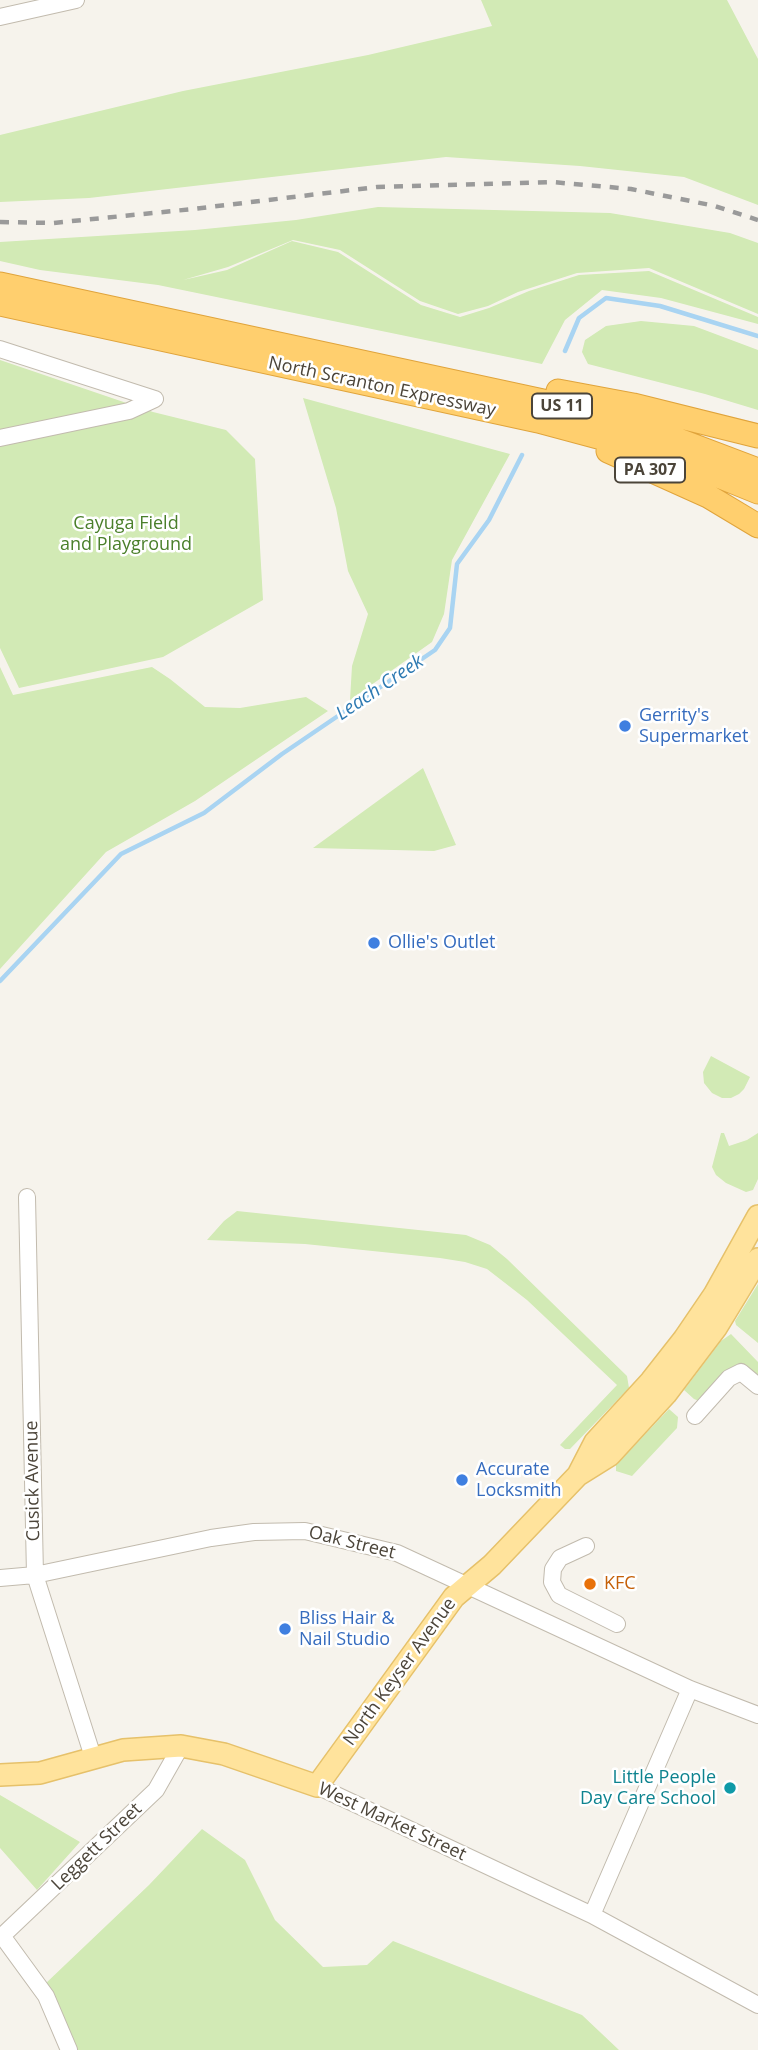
<!DOCTYPE html>
<html>
<head>
<meta charset="utf-8">
<style>
	body { margin:0 }
	canvas { display:block; background:#f6f3ec }
</style>
</head>
<body>
<canvas width="758" height="2050"></canvas>
<script>
const context = document.querySelector('canvas').getContext('2d');
context.lineJoin = 'round';
function fill(path, color) { context.fillStyle = color; context.fill(path, 'evenodd'); }
const shape = rows => new Path2D(rows.map(r => 'M' + r).join(''));
function stroke(path, color, width, dash) { context.strokeStyle = color; context.lineWidth = width; context.lineCap = dash ? 'butt' : 'round'; context.setLineDash(dash || []); context.stroke(path); }
function label(font, color, halo, rows, align = 'center') {
  context.font = font + ' "Open Sans",sans-serif'; context.lineWidth = 5; context.setLineDash([]); context.textBaseline = 'middle'; context.strokeStyle = halo; context.fillStyle = color; for (const [text, x, y, turn = 0] of rows) {
    context.save(); context.translate(x, y); context.rotate((+turn || 0) * Math.PI / 180); context.textAlign = isNaN(turn) ? turn : align; if (halo) context.strokeText(text, 0, 0); context.fillText(text, 0, 0); context.restore();
  }
}
const green = shape([
	[481,0,727,0,758,59,758,205,684,177,580,166,446,157,89,198,0,202,0,135,183,91,368,55,492,26],
	[378,207,610,213,730,233,758,243,758,314,649,268,577,273,518,292,488,306,458,314,420,301,340,250,293,240,228,267,183,280,227,270,292,241,338,252,421,305,460,317,489,308,529,291,579,275,649,271,758,317,758,324,661,298,602,290,565,320,542,364,158,285,40,270,0,261,0,242,195,230,296,220],
	[641,321,694,326,758,350,758,410,705,394,588,364,582,352,585,340,606,326],
	[0,360,153,412,226,430,255,459,263,600,163,657,19,688,0,648],
	[303,398,510,454,452,560,444,614,432,642,350,700,352,666,368,614,348,571,336,508],
	[0,667,13,695,152,667,170,679,205,707,240,708,306,697,328,711,195,801,106,852,0,969],
	[423,768,456,845,434,851,313,848],
	[711,1056,750,1077,744,1089,739,1094,731,1098,722,1098,712,1093,704,1083,703,1072],
	[721,1133,724,1133,729,1146,747,1140,758,1133,758,1179,753,1190,746,1192,726,1183,716,1175,712,1167],
	[237,1211,466,1235,490,1245,507,1259,627,1376,629,1388,570,1449,565,1449,560,1445,617,1385,527,1300,487,1269,465,1262,440,1258,305,1244,207,1240,224,1221],
	[758,1284,758,1343,736,1325,735,1321],
	[731,1334,758,1362,758,1378,748,1369,699,1401,694,1399,684,1390,721,1341],
	[669,1409,678,1417,677,1428,632,1476,616,1471,616,1465],
	[0,1795,80,1842,37,1890,0,1848],
	[202,1829,245,1860,275,1920,323,1967,367,1965,393,1941,582,2015,619,2050,75,2050,45,1984,149,1885]
]);
const stream = shape([
	[565,351,579,318,606,298,660,306,758,336],
	[0,981,121,854,204,813,282,754,435,650,450,628,457,564,489,520,522,455]
]);
const minor = shape([
	[0,17,76,0],
	[0,349,155,399],
	[0,438,129,411,155,399],
	[27,1197,35,1575,93,1757],
	[695,1416,729,1378,741,1372,758,1386],
	[586,1546,560,1558,553,1569,552,1582,559,1595,617,1624],
	[0,1578,35,1575,211,1538,254,1532,305,1531,397,1553,690,1689,758,1715],
	[317,1786,592,1915,758,2005],
	[592,1915,690,1689],
	[3,1937,46,1996,69,2050],
	[0,1938,156,1790,181,1746]
]);
const major = shape([
	[579,1473,595,1442,651,1381,684,1339,714,1295,758,1216],
	[0,1775,40,1773,123,1750,181,1746,224,1754,317,1786,454,1597,492,1565,578,1475,610,1455,666,1394,716,1328,758,1259]
]);
const highway = shape([
	[0,284,543,401,652,430,758,470],
	[0,304,538,421,646,450,684,462,758,492],
	[558,391,633,405,758,436],
	[608,451,708,496,758,526]
]);
const rail = shape([
	[0,222,53,223,193,209,377,187,552,182,631,189,715,206,758,220]
]);
const markers = [
	[625,726,7,"#3f7fe0"],
	[374,943,7,"#3f7fe0"],
	[462,1480,7,"#3f7fe0"],
	[590,1584,7,"#e8710a"],
	[285,1629,7,"#3f7fe0"],
	[730,1788,7,"#0f9aa8"]
];
const shields = [
	[562,406,60],
	[650,470,70]
];
const shieldNames = [
	["US 11",562,406],
	["PA 307",650,470]
];
const streetNames = [
	["North Scranton Expressway",382,387,12],
	["Cusick Avenue",33,1481,-91],
	["Oak Street",352,1543,14],
	["North Keyser Avenue",400,1672,-54],
	["West Market Street",392,1822,25],
	["Leggett Street",97,1847,-44]
];
const parkNames = [
	["Cayuga Field",126,524],
	["and Playground",126,545]
];
const shopNames = [
	["Gerrity's",639,716],
	["Supermarket",639,737],
	["Ollie's Outlet",388,943],
	["Accurate",476,1470],
	["Locksmith",476,1491],
	["Bliss Hair &",299,1619],
	["Nail Studio",299,1640]
];
const foodNames = [
	["KFC",604,1584]
];
const cultureNames = [
	["Little People",716,1778],
	["Day Care School",716,1799]
];
const waterNames = [
	["Leach Creek",380,688,-34]
];
fill(green, '#d2eab5');
stroke(stream, '#a9d4f2', 4.5);
stroke(minor, '#c2bbae', 18);
stroke(major, '#e6c16a', 24);
stroke(highway, '#e0a43c', 25);
stroke(minor, '#fff', 16);
stroke(major, '#ffe39c', 21);
stroke(highway, '#ffcf6e', 23);
stroke(rail, '#9a9a9a', 4.5, [9, 9]);
for (const [x, y, r, color] of markers) { const dot = new Path2D(); dot.arc(x, y, r, 0, 2 * Math.PI); context.fillStyle = color; context.fill(dot); stroke(dot, '#fff', 2.5); }
for (const [x, y, w] of shields) { const box = new Path2D(); box.roundRect(x - w / 2, y - 12.5, w, 25, 5); context.fillStyle = '#fff'; context.fill(box); stroke(box, '#4b4439', 2); }
label('bold 16px', '#4b4439', null, shieldNames);
label('18px', '#4b4439', '#fff', streetNames);
label('18px', '#4a7f2a', '#fff', parkNames);
label('18px', '#366cbe', '#fff', shopNames, 'left');
label('18px', '#c56008', '#fff', foodNames, 'left');
label('18px', '#0d838f', '#fff', cultureNames, 'right');
label('italic 19px', '#2e7ab2', '#fff', waterNames);
</script>
</body>
</html>
